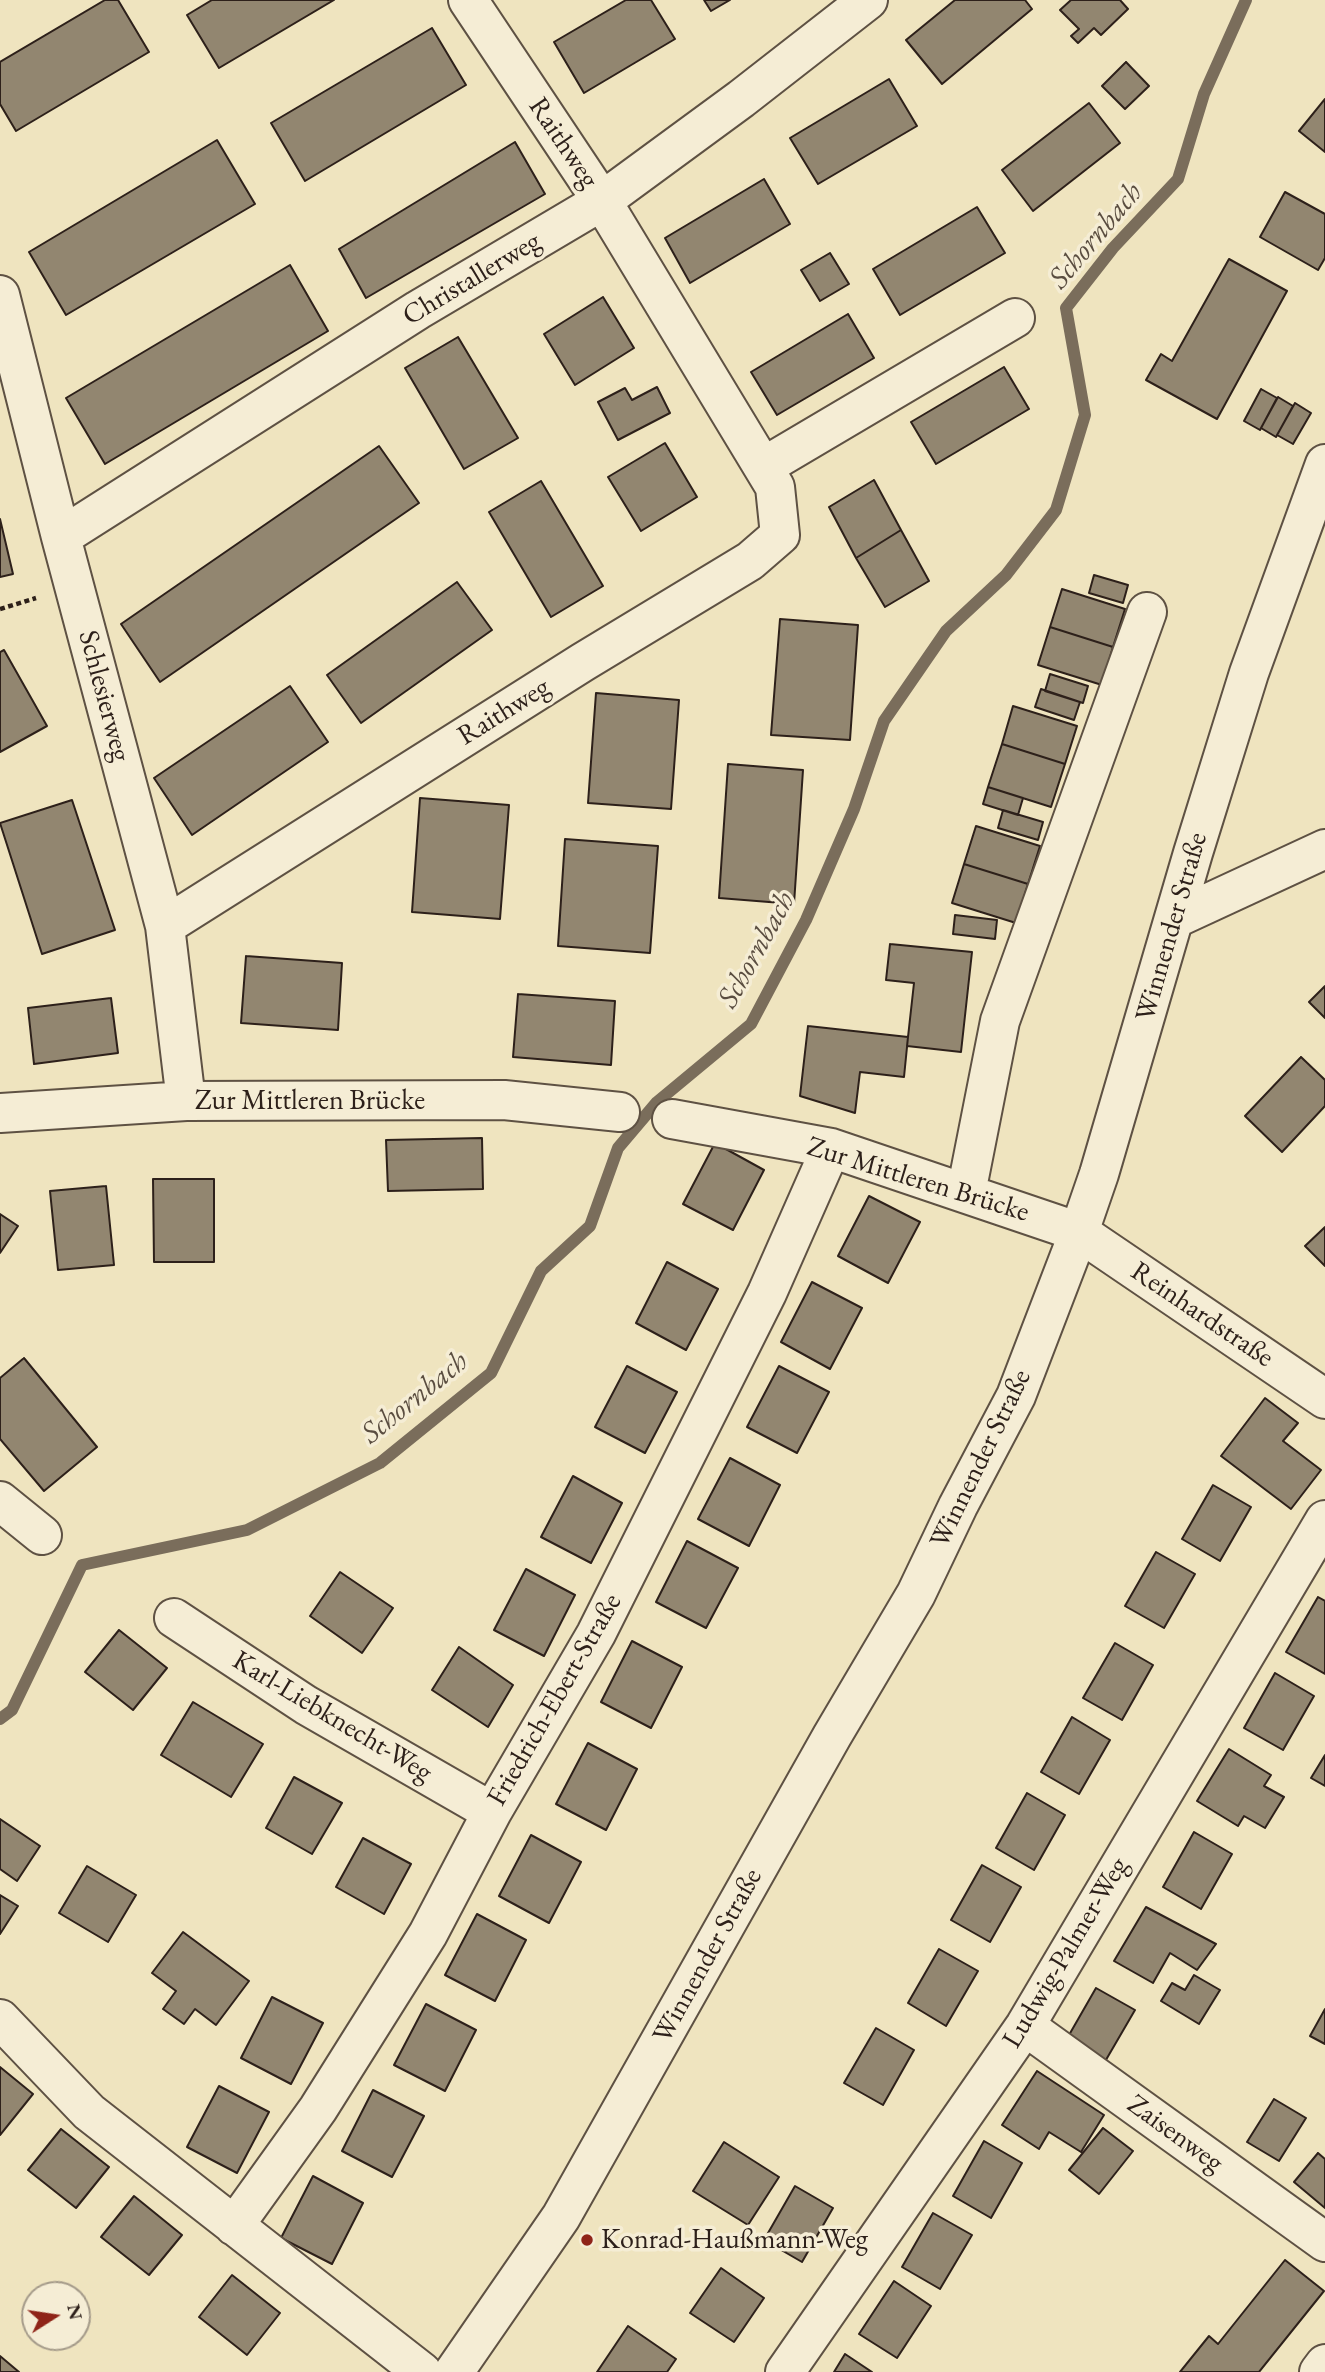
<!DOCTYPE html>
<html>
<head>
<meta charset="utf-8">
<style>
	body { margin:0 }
	#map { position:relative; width:1325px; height:2372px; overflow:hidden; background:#efe4bf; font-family:"EB Garamond",serif }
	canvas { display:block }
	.north { position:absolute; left:21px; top:2281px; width:70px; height:70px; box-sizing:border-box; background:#f5edd5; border:2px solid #a59b8a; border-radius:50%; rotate:78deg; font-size:19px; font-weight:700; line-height:28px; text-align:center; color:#2d201a }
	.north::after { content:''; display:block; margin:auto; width:24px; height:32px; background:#8f2418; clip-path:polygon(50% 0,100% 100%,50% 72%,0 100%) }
</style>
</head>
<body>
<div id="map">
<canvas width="1325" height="2372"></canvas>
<div class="north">N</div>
</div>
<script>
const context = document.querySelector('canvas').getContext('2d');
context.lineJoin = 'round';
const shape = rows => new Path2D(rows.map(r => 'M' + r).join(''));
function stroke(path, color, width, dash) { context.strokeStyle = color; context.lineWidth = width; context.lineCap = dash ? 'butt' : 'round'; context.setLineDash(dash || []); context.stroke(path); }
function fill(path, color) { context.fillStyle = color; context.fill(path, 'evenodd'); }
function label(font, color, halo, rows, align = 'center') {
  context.font = font + ' "EB Garamond",serif'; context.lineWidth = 7; context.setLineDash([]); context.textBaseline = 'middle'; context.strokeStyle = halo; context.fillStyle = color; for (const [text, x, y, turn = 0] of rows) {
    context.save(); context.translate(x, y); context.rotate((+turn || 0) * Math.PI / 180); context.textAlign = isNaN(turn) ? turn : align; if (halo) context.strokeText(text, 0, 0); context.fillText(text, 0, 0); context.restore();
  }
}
const stream = shape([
	[0,1719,12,1710,82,1565,247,1530,380,1463,491,1373,541,1271,590,1226,618,1148,657,1102,751,1024,806,920,854,809,884,721,946,631,1006,575,1056,510,1085,415,1066,308,1113,248,1178,179,1204,94,1246,0]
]);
const building = shape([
	[105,0,118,0,149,52,16,131,0,104,0,62,105,0],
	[212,0,334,0,219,68,187,15,212,0],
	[626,0,651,0,675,39,584,93,554,42,626,0],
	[704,0,730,0,711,11,704,0],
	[955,0,1025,0,1032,9,942,84,906,40,955,0],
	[1071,0,1120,0,1128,9,1101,35,1094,28,1078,43,1071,36,1079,29,1060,10,1071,0],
	[432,28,466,85,305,181,271,123,432,28],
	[1126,62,1149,86,1125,109,1102,86,1126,62],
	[889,79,917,126,818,184,790,138,889,79],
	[1325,99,1325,152,1299,131,1325,99],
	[1089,103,1120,143,1033,211,1002,170,1089,103],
	[217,140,255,204,66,315,29,252,217,140],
	[515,142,545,194,366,298,339,249,515,142],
	[764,179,790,224,690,283,665,238,764,179],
	[1285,192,1325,214,1325,258,1318,270,1260,237,1285,192],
	[977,207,1005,253,900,315,873,269,977,207],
	[830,253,849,284,820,301,801,270,830,253],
	[1229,259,1287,291,1217,419,1146,380,1161,354,1172,361,1229,259],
	[290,265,328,331,105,464,66,398,290,265],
	[603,297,634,348,575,385,544,334,603,297],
	[848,314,874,358,777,415,751,372,848,314],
	[458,337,518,438,464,469,405,368,458,337],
	[1004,367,1029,409,936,464,911,422,1004,367],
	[657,387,670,413,618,440,598,402,625,388,632,400,657,387],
	[1261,389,1277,398,1260,430,1244,421,1261,389],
	[1278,397,1293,406,1276,437,1261,428,1278,397],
	[1295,403,1311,413,1293,444,1277,435,1295,403],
	[665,443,697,497,641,531,608,477,665,443],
	[379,446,419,503,160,682,121,624,379,446],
	[874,480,901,530,856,558,829,507,874,480],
	[541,481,603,586,551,617,489,512,541,481],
	[0,519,13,574,0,577,0,519],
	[901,530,929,581,885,607,856,558,901,530],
	[1094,575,1128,585,1123,603,1089,593,1094,575],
	[457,582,492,630,361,723,327,675,457,582],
	[1062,589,1125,609,1113,647,1050,627,1062,589],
	[780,619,858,625,850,740,771,735,780,619],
	[1050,627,1113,647,1102,685,1038,665,1050,627],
	[4,650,47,726,0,752,0,652,4,650],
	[1050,674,1088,686,1083,703,1045,691,1050,674],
	[290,686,328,742,192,835,154,778,290,686],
	[1041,689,1080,702,1074,720,1035,707,1041,689],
	[596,693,679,700,671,809,588,803,596,693],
	[1013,706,1077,726,1065,764,1002,744,1013,706],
	[1002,744,1065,764,1051,807,988,787,1002,744],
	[728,764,803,770,794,904,719,898,728,764],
	[988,787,1023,798,1018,815,983,804,988,787],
	[420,798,509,805,500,919,412,912,420,798],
	[72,800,115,930,42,954,0,823,72,800],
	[1003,810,1043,822,1038,840,998,828,1003,810],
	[976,826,1040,846,1028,884,964,864,976,826],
	[565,839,658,846,650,953,558,946,565,839],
	[964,864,1028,884,1016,923,952,903,964,864],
	[955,915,997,920,995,939,953,934,955,915],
	[890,944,972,952,961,1052,907,1046,914,983,886,980,890,944],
	[246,956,342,963,338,1030,241,1023,246,956],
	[1325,986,1325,1018,1309,1002,1325,986],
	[518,994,615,1001,611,1065,513,1057,518,994],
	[111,998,118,1053,34,1064,28,1008,111,998],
	[808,1026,908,1037,904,1077,860,1072,855,1113,800,1096,808,1026],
	[1301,1057,1325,1080,1325,1106,1282,1152,1245,1116,1301,1057],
	[482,1138,483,1189,388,1191,386,1140,482,1138],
	[715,1143,764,1170,733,1230,683,1204,715,1143],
	[153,1179,214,1179,214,1262,154,1262,153,1179],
	[106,1186,114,1265,58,1270,50,1191,106,1186],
	[869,1196,920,1222,888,1283,838,1256,869,1196],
	[0,1214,18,1226,0,1253,0,1214],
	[1325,1227,1325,1266,1305,1246,1325,1227],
	[667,1262,718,1289,686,1350,636,1323,667,1262],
	[812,1282,862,1308,830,1369,781,1342,812,1282],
	[24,1358,97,1447,44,1491,0,1439,0,1378,24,1358],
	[627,1366,677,1392,645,1453,595,1427,627,1366],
	[779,1366,829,1392,797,1453,747,1427,779,1366],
	[1265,1398,1298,1423,1283,1441,1321,1470,1291,1509,1221,1456,1265,1398],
	[730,1458,780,1485,749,1546,698,1519,730,1458],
	[573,1476,622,1503,591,1563,541,1537,573,1476],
	[1213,1485,1251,1507,1220,1561,1182,1539,1213,1485],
	[687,1541,738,1568,706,1628,656,1602,687,1541],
	[1156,1552,1195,1574,1164,1628,1125,1606,1156,1552],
	[526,1569,575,1595,544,1656,494,1630,526,1569],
	[340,1572,393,1608,362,1653,310,1616,340,1572],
	[1318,1597,1325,1601,1325,1674,1286,1652,1318,1597],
	[119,1630,167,1668,133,1710,85,1672,119,1630],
	[632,1641,682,1667,651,1728,601,1702,632,1641],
	[1115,1643,1153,1665,1122,1720,1083,1698,1115,1643],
	[459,1647,513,1685,488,1727,432,1690,459,1647],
	[1275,1673,1314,1696,1283,1750,1244,1728,1275,1673],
	[193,1702,263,1744,231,1797,161,1755,193,1702],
	[1072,1717,1110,1740,1079,1794,1041,1772,1072,1717],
	[588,1743,637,1769,606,1830,556,1804,588,1743],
	[1229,1749,1271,1775,1264,1786,1284,1797,1265,1828,1244,1816,1238,1826,1197,1801,1229,1749],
	[1325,1755,1325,1786,1311,1778,1325,1755],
	[294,1777,342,1803,312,1854,266,1828,294,1777],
	[1027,1793,1065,1815,1034,1870,996,1848,1027,1793],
	[0,1819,40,1846,17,1881,0,1869,0,1819],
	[1194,1832,1232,1854,1201,1909,1163,1887,1194,1832],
	[531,1835,581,1862,549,1923,499,1896,531,1835],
	[363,1838,411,1864,384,1914,336,1887,363,1838],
	[982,1865,1021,1887,990,1942,951,1920,982,1865],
	[87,1866,136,1895,108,1942,59,1913,87,1866],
	[0,1895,18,1906,0,1934,0,1895],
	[1146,1907,1216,1944,1197,1970,1170,1953,1153,1983,1114,1961,1146,1907],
	[477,1914,526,1940,495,2001,445,1975,477,1914],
	[183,1932,249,1981,216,2025,195,2009,184,2024,163,2009,176,1991,152,1973,183,1932],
	[939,1949,978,1971,946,2026,908,2003,939,1949],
	[1194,1975,1220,1990,1199,2024,1161,2001,1172,1983,1185,1990,1194,1975],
	[1096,1988,1135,2010,1103,2065,1065,2042,1096,1988],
	[272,1997,323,2023,291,2084,241,2058,272,1997],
	[426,2004,476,2030,445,2091,394,2065,426,2004],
	[1325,2009,1325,2044,1310,2036,1325,2009],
	[876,2028,914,2050,883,2105,844,2083,876,2028],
	[0,2067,33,2094,0,2135,0,2067],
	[1037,2071,1104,2115,1081,2152,1049,2132,1039,2149,1002,2125,1037,2071],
	[219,2086,269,2112,237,2173,187,2147,219,2086],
	[373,2090,424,2116,392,2177,342,2151,373,2090],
	[1274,2099,1306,2118,1279,2161,1247,2142,1274,2099],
	[1103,2128,1133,2151,1099,2194,1069,2170,1103,2128],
	[61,2129,109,2167,76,2208,28,2170,61,2129],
	[984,2141,1022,2163,991,2218,953,2196,984,2141],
	[724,2142,779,2177,748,2225,693,2191,724,2142],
	[1318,2153,1325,2159,1325,2208,1294,2182,1318,2153],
	[313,2176,363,2203,332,2264,281,2238,313,2176],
	[795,2186,833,2208,802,2262,764,2240,795,2186],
	[134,2196,182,2235,149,2275,101,2237,134,2196],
	[933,2213,972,2235,940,2289,902,2267,933,2213],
	[1285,2260,1324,2291,1259,2372,1180,2372,1209,2336,1218,2344,1285,2260],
	[721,2268,764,2298,734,2342,690,2313,721,2268],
	[232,2275,280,2313,247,2355,199,2317,232,2275],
	[894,2281,931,2306,897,2358,859,2334,894,2281],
	[628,2326,676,2359,667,2372,597,2372,628,2326],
	[845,2354,872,2372,834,2372,845,2354],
	[0,2356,19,2372,0,2372,0,2356]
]);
const path = shape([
	[0,609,36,598]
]);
const minor = shape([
	[0,295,61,537,165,926,186,1101],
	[763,467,1015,318],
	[61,537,418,310,602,201,741,99,868,0],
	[1174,919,1325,849],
	[165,926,583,662,750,561,780,535,775,487,602,201,468,0],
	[0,1113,186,1101,504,1100,620,1112],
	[672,1119,831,1148,1079,1232,1325,1399],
	[966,1193,1000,1021,1147,612],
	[0,1501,42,1535],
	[174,1618,306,1705,492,1812],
	[0,2019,89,2112,422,2372],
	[1025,2026,1325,2242],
	[234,2226,318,2109,428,1934,492,1812,596,1634,767,1293,831,1148],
	[454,2372,561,2217,832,1736,916,1594,958,1506,1016,1396,1079,1232,1099,1174,1193,853,1249,673,1325,464],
	[785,2372,1025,2026,1325,1520],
	[1319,2372,1325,2364]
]);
const markers = [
	[587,2240,7,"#8f2418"]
];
const streetNames = [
	["Raithweg",563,143,56],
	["Christallerweg",472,279,-31],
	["Schlesierweg",104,696,75],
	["Raithweg",504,712,-32],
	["Winnender Straße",1172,927,-74],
	["Zur Mittleren Brücke",310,1101],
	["Zur Mittleren Brücke",918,1180,17],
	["Reinhardstraße",1202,1315,34],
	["Winnender Straße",981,1459,-64],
	["Friedrich-Ebert-Straße",555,1700,-60],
	["Karl-Liebknecht-Weg",332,1717,31],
	["Ludwig-Palmer-Weg",1066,1953,-59],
	["Winnender Straße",708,1956,-61],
	["Zaisenweg",1175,2134,36]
];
const poiNames = [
	["Konrad-Haußmann-Weg",601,2240]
];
const waterNames = [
	["Schornbach",1096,236,-50],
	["Schornbach",757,950,-61],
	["Schornbach",415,1398,-39]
];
stroke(stream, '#7a6d5b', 12);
fill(building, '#928670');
stroke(building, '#2d201a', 2);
stroke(minor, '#5e5143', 42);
stroke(path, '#2d201a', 4.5, [5, 3.5]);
stroke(minor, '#f5edd5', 38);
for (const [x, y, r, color] of markers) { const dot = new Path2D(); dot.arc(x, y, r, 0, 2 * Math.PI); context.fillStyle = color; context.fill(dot); stroke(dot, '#f5edd5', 2.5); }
label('28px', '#2d201a', '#f5edd5', streetNames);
label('28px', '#2d201a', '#f5edd5', poiNames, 'left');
label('italic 30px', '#5a4d40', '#f5edd5', waterNames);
</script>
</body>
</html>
